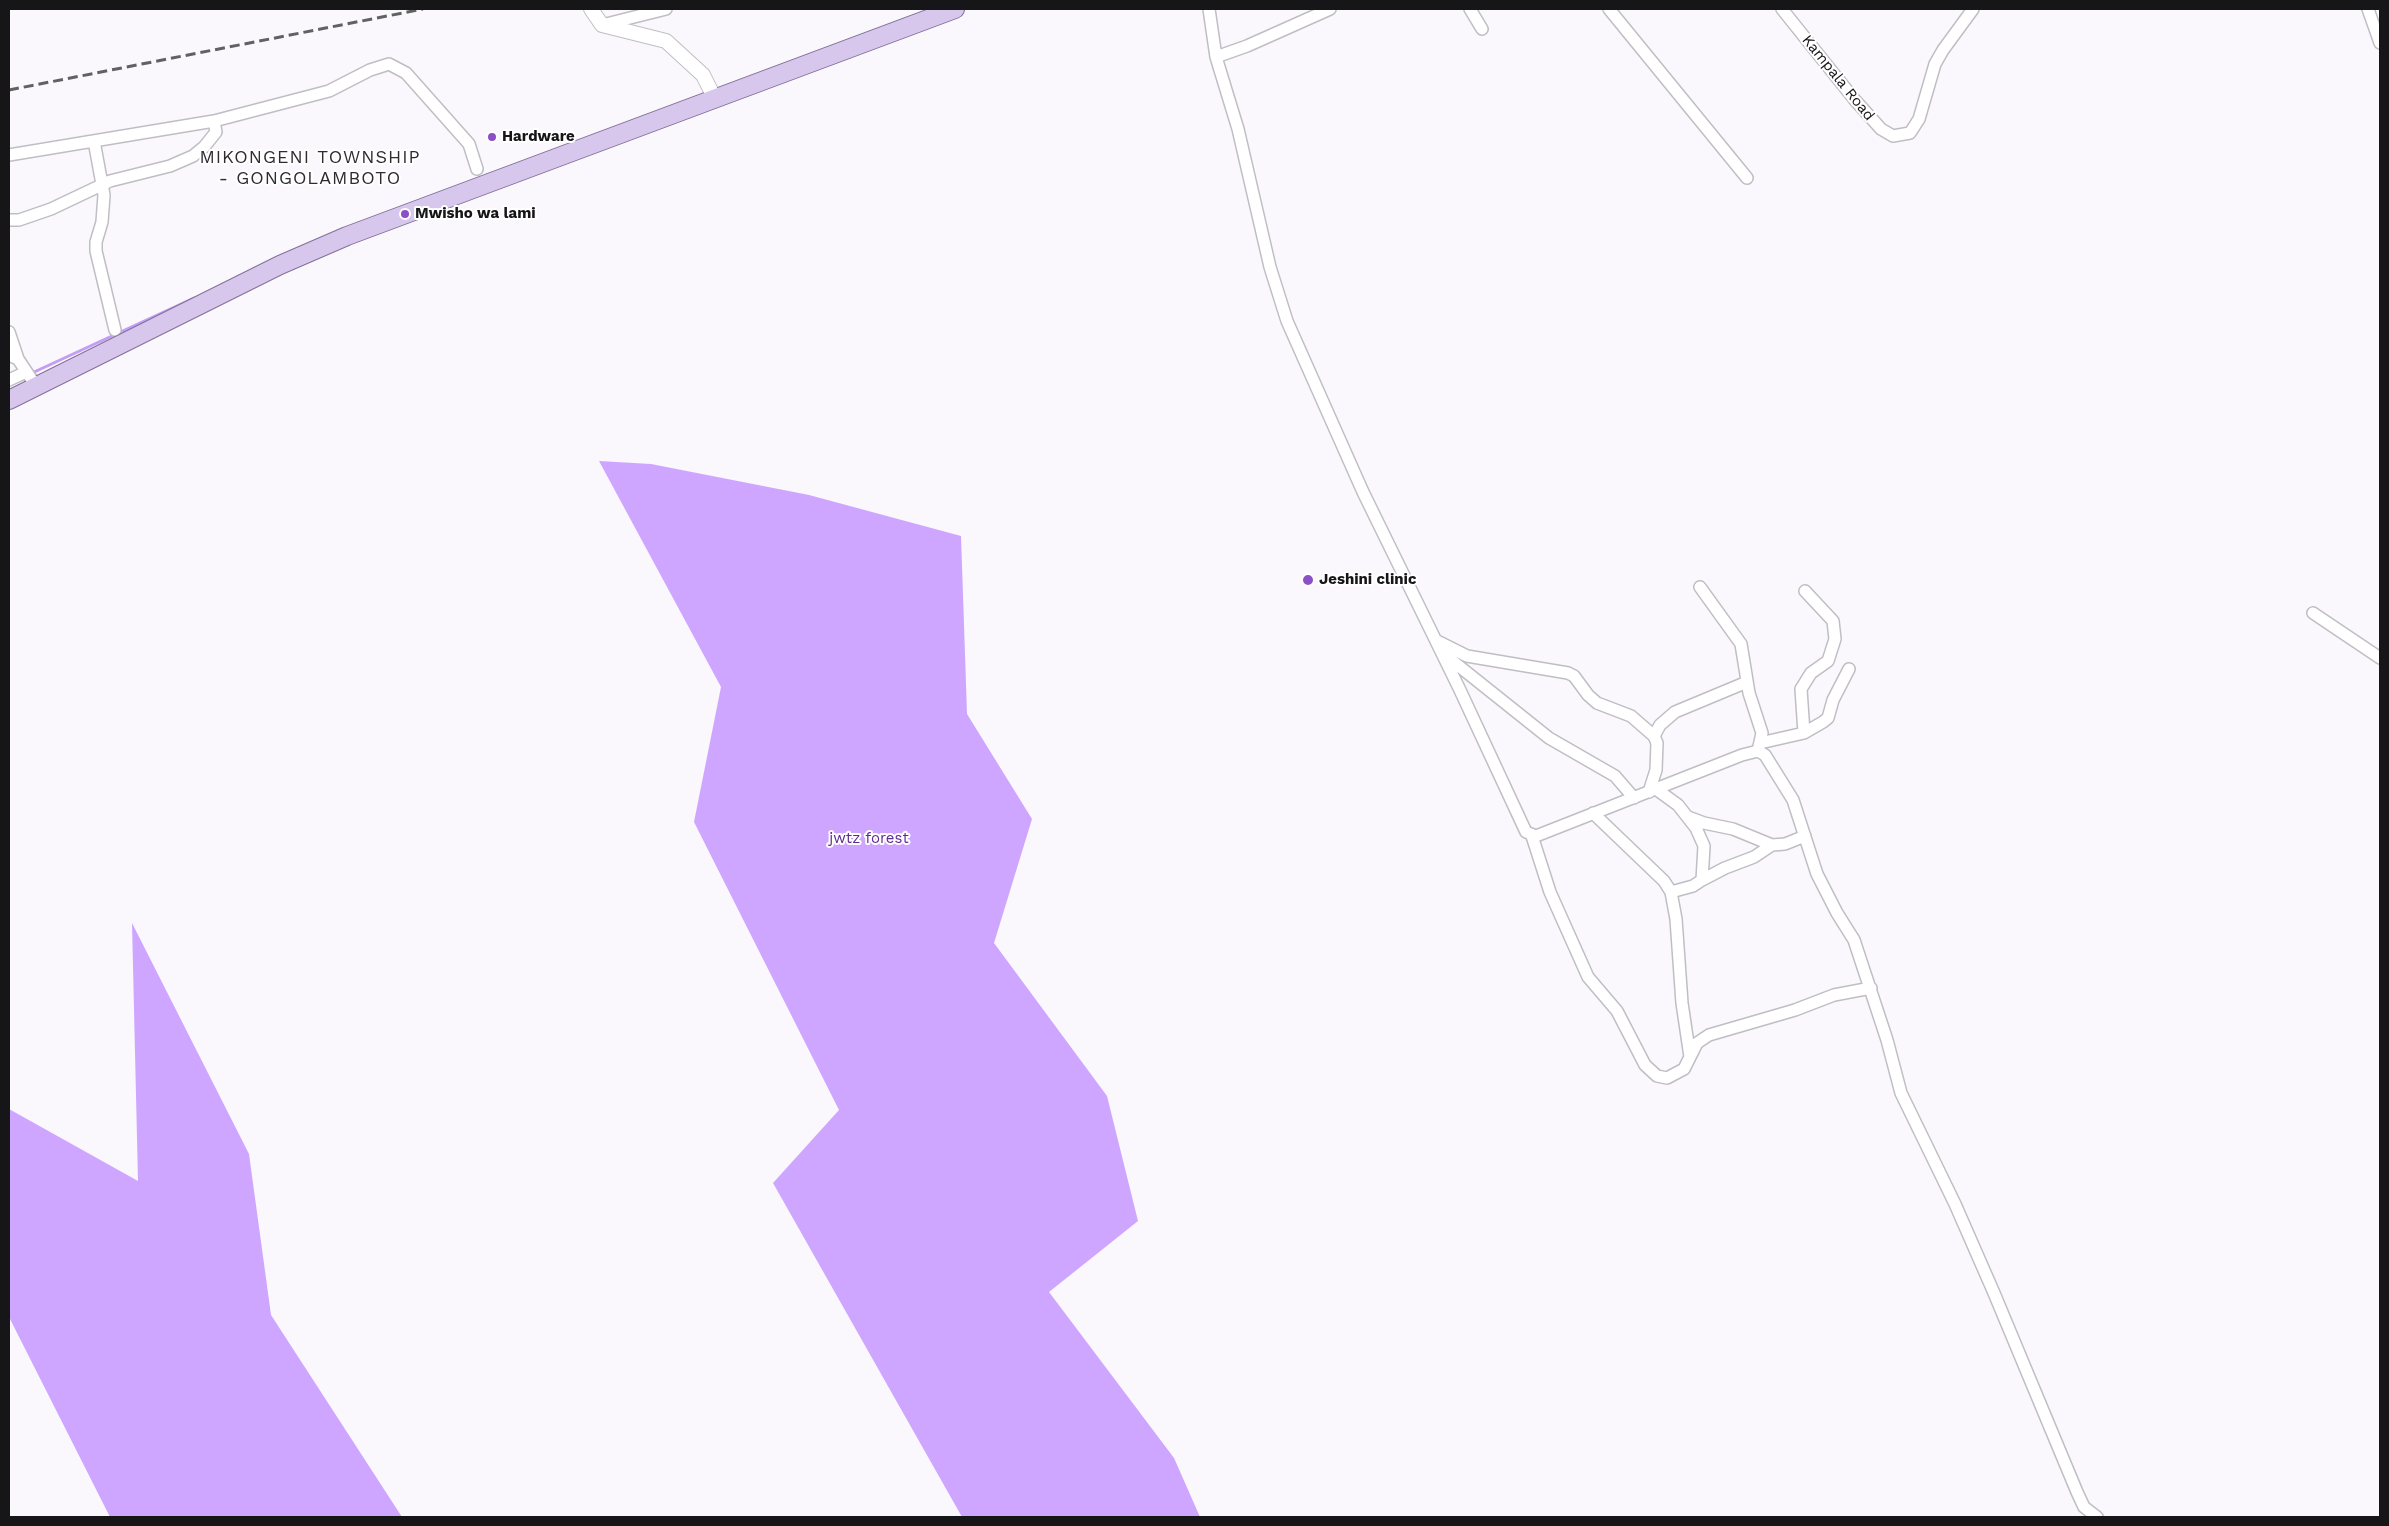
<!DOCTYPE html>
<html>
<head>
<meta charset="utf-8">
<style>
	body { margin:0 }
	#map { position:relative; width:2389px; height:1526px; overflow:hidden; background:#faf7fd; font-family:"Work Sans",sans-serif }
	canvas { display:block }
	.frame { position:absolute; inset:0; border:10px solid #161517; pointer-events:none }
</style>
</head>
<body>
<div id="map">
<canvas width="2389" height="1526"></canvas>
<div class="frame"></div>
</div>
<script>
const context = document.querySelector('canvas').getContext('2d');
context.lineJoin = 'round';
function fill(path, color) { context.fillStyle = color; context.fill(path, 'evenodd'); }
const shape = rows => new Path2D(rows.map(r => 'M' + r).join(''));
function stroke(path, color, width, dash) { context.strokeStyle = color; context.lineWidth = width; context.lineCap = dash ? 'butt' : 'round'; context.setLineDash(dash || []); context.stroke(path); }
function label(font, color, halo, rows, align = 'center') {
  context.font = font + ' "Work Sans",sans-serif'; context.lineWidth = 4; context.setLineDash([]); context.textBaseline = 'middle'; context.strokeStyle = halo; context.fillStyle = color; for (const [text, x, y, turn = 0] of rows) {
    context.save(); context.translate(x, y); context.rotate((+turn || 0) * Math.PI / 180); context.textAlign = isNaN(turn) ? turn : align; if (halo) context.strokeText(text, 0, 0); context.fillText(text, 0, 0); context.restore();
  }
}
const forest = shape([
	[599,461,651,464,809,495,961,536,967,714,1032,819,994,943,1107,1096,1138,1221,1049,1292,1174,1458,1200,1517,962,1517,773,1183,839,1110,694,822,721,687],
	[132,923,249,1154,271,1315,402,1517,110,1517,9,1317,9,1109,138,1181]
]);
const stream = shape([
	[32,373,194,298]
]);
const minor = shape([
	[1209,9,1216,57,1238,129,1270,267,1287,321,1363,492,1459,688,1526,832,1536,836,1742,755,1758,751,1765,755,1793,800,1817,874,1837,913,1854,940,1887,1040,1901,1093,1955,1204,1994,1293,2077,1492,2084,1507,2097,1517],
	[1470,9,1482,29],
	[1609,9,1747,178],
	[1782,9,1854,99,1881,129,1893,136,1910,133,1919,119,1935,64,1943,50,1973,9],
	[2368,9,2380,43],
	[602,25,666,9],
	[1216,57,1247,46,1330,9],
	[94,141,104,195,102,222,96,242,96,251,115,330],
	[9,155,214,121,329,91,370,70,389,64,406,73,469,144,477,169],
	[9,220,19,220,51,209,110,181,170,166,193,156,204,147,216,132,214,121],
	[9,332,18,359],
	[9,355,18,359,36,386],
	[9,380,26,372],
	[1700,587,1741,644,1749,693,1762,733,1758,751],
	[2313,613,2380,658],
	[1437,641,1467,656,1568,673,1574,676,1588,695,1597,703,1631,716,1654,736,1657,743,1656,770,1649,792],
	[1445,655,1549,738,1615,776,1634,798],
	[1804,733,1801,689,1811,673,1828,661,1835,639,1833,621,1805,591],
	[1654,736,1660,725,1675,712,1747,682],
	[1760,743,1804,733,1823,722,1828,718,1833,700,1849,669],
	[1656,789,1678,805,1696,828,1704,846,1702,880,1693,886,1671,892],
	[1593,813,1664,881,1671,892,1676,919,1682,1003,1690,1057],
	[1688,817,1704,823,1733,829,1772,845,1785,844,1805,836],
	[1532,836,1550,892,1588,977,1617,1011,1645,1065,1657,1076,1667,1078,1684,1069,1697,1043,1709,1035,1795,1010,1834,995,1871,988],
	[1702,880,1725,868,1754,857,1772,845]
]);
const tertiary = shape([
	[591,9,602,25,666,41,703,75,715,99]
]);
const primary = shape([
	[9,400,280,265,347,236,955,9]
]);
const rail = shape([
	[9,90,423,9]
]);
const markers = [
	[492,137,5,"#8b4fc6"],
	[405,214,5,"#8b4fc6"],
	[1308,580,6,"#8b4fc6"]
];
const streetNames = [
	["Kampala Road",1838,78,51]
];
const poiNames = [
	["Hardware",502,137],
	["Mwisho wa lami",415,214],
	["Jeshini clinic",1319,580]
];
const parkNames = [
	["jwtz forest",869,839]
];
const quarterNames = [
	["MIKONGENI TOWNSHIP",310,158],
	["- GONGOLAMBOTO",310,179]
];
fill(forest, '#cea6ff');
stroke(stream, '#c49df4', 3);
stroke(minor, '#c0bec4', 14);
stroke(tertiary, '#c0bec4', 16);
stroke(primary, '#827099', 20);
stroke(minor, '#fff', 11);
stroke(tertiary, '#fff', 14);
stroke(primary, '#d7c7ec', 18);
stroke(rail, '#616063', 3, [10, 5]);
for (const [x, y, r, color] of markers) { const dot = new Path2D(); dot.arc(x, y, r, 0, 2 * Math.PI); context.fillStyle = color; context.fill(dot); stroke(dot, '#fff', 2); }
label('15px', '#161517', '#fff', streetNames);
label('bold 15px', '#161517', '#fff', poiNames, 'left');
label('15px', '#5f2a8f', '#fff', parkNames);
context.letterSpacing = '1px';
label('18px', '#2e2c30', '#fff', quarterNames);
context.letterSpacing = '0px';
</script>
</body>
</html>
